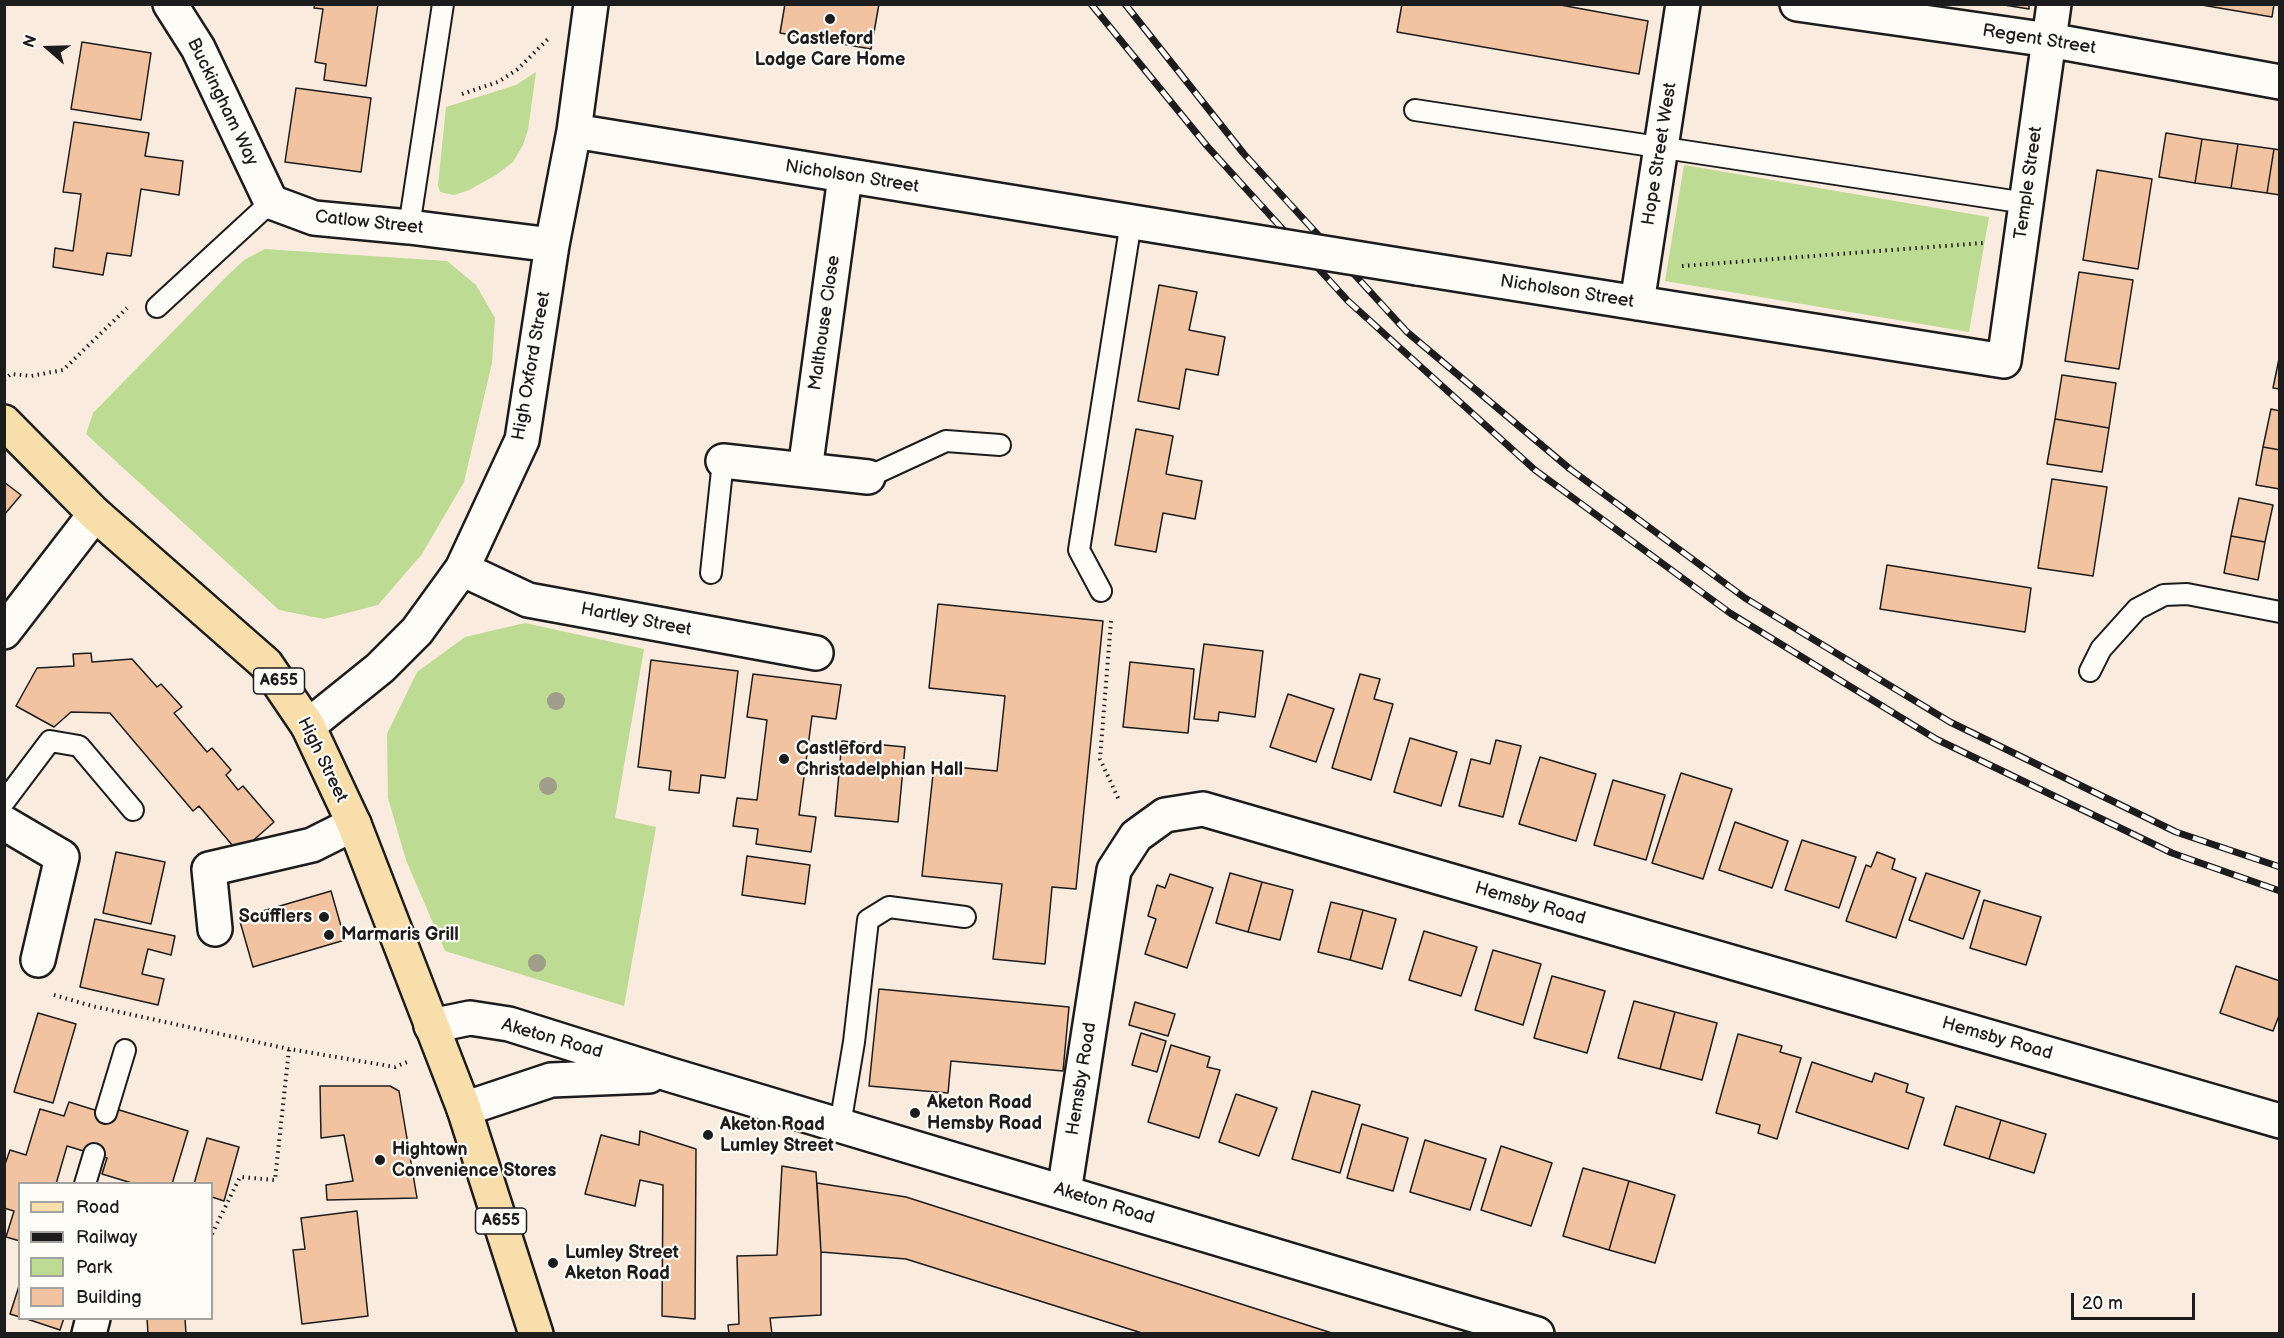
<!DOCTYPE html>
<html>
<head>
<meta charset="utf-8">
<style>
	body { margin:0 }
	#map { position:relative; width:2284px; height:1338px; overflow:hidden; background:#f9ebdd; font-family:"Balsamiq Sans",sans-serif }
	canvas { display:block }
	.frame { position:absolute; inset:0; border:6px solid #1c1c1c; pointer-events:none }
	.legend { position:absolute; left:18px; top:1182px; width:195px; height:138px; box-sizing:border-box; background:#fdfcf7; border:2px solid #a3a29f; margin:0; padding:8px 10px; list-style:none; font-size:18px; color:#1c1c1c }
	.legend li { display:flex; align-items:center; gap:12px; height:30px }
	.legend b { width:30px; border:2px solid #a3a29f }
	.north { position:absolute; left:18px; top:18px; width:60px; height:60px; -webkit-text-stroke:4px #fdfcf7; paint-order:stroke; rotate:290deg; font-size:16px; font-weight:700; line-height:24px; text-align:center; color:#1c1c1c }
	.north::after { content:''; display:block; margin:auto; width:21px; height:27px; background:#1c1c1c; clip-path:polygon(50% 0,100% 100%,50% 72%,0 100%) }
	.scale { position:absolute; left:2071px; top:1293px; width:124px; height:27px; box-sizing:border-box; border:3px solid #1c1c1c; border-top:0; padding-left:8px; font-size:18px; line-height:21px; white-space:nowrap; color:#1c1c1c; -webkit-text-stroke:4px #fdfcf7; paint-order:stroke }
</style>
</head>
<body>
<div id="map">
<canvas width="2284" height="1338"></canvas>
<div class="frame"></div>
<ul class="legend">
<li><b style="height:8px;background:#f8deab"></b>Road</li>
<li><b style="height:8px;background:#1c1c1c"></b>Railway</li>
<li><b style="height:16px;background:#bddb93"></b>Park</li>
<li><b style="height:16px;background:#f1c3a1"></b>Building</li>
</ul>
<div class="north">N</div>
<div class="scale">20 m</div>
</div>
<script>
const context = document.querySelector('canvas').getContext('2d');
context.lineJoin = 'round';
function fill(path, color) { context.fillStyle = color; context.fill(path, 'evenodd'); }
const shape = rows => new Path2D(rows.map(r => 'M' + r).join(''));
function stroke(path, color, width, dash) { context.strokeStyle = color; context.lineWidth = width; context.lineCap = dash ? 'butt' : 'round'; context.setLineDash(dash || []); context.stroke(path); }
function label(font, color, halo, rows, align = 'center') {
  context.font = font + ' "Balsamiq Sans",sans-serif'; context.lineWidth = 4.5; context.setLineDash([]); context.textBaseline = 'middle'; context.strokeStyle = halo; context.fillStyle = color; for (const [text, x, y, turn = 0] of rows) {
    context.save(); context.translate(x, y); context.rotate((+turn || 0) * Math.PI / 180); context.textAlign = isNaN(turn) ? turn : align; if (halo) context.strokeText(text, 0, 0); context.fillText(text, 0, 0); context.restore();
  }
}
const green = shape([
	[536,72,528,130,523,145,513,162,496,175,469,190,454,195,440,192,438,185,446,107,516,85],
	[1684,165,1989,217,1969,332,1665,281],
	[265,249,447,261,476,285,495,318,492,363,464,482,422,554,378,605,324,619,279,610,86,434,93,413,228,275,244,260],
	[525,623,644,649,615,818,656,827,624,1006,445,951,406,860,388,798,387,734,417,672,465,637]
]);
const building = shape([
	[315,4,378,4,366,86,324,80,326,64,315,62,323,9,314,8,315,4],
	[785,4,879,4,871,49,780,33,785,4],
	[1402,4,1555,4,1648,21,1639,74,1397,32,1402,4],
	[1998,4,2029,4,2029,9,1998,4],
	[2196,4,2274,4,2272,17,2196,4],
	[82,42,151,53,141,120,71,109,82,42],
	[296,88,371,98,361,172,285,162,296,88],
	[74,122,149,133,145,156,183,161,179,195,141,189,131,256,107,253,103,275,53,267,55,248,73,251,81,194,63,192,74,122],
	[2166,133,2202,139,2195,183,2159,177,2166,133],
	[2202,139,2238,144,2231,188,2195,183,2202,139],
	[2238,144,2274,149,2267,193,2231,188,2238,144],
	[2274,149,2280,150,2280,195,2267,193,2274,149],
	[2097,170,2152,179,2138,269,2083,260,2097,170],
	[2079,272,2133,280,2119,369,2065,361,2079,272],
	[1159,285,1197,292,1189,330,1225,337,1218,375,1186,369,1179,409,1138,401,1159,285],
	[2280,354,2280,389,2273,388,2280,354],
	[2062,375,2116,383,2109,428,2055,419,2062,375],
	[2271,409,2280,411,2280,450,2263,447,2271,409],
	[2055,419,2109,428,2102,472,2047,464,2055,419],
	[1136,429,1173,436,1166,474,1202,481,1195,519,1163,513,1156,552,1115,545,1136,429],
	[2263,447,2280,450,2280,489,2256,485,2263,447],
	[2052,479,2107,487,2093,576,2038,568,2052,479],
	[4,482,21,495,4,515,4,482],
	[2239,498,2273,505,2265,542,2231,536,2239,498],
	[2231,536,2265,542,2258,580,2224,573,2231,536],
	[1887,565,2031,588,2025,632,1880,609,1887,565],
	[938,604,1103,621,1076,889,1052,887,1045,964,993,959,1002,884,922,876,934,765,997,771,1005,696,929,688,938,604],
	[1204,644,1263,651,1255,717,1219,712,1218,721,1194,719,1204,644],
	[91,653,92,662,132,659,157,687,161,684,182,707,174,713,207,752,212,748,231,770,226,775,238,790,243,786,274,822,239,853,199,806,193,811,110,713,71,712,54,727,16,706,37,668,74,666,73,654,91,653],
	[651,660,738,671,725,778,701,775,699,793,669,790,671,771,638,767,651,660],
	[1130,662,1194,669,1188,733,1123,727,1130,662],
	[753,674,841,685,836,719,812,716,799,815,816,817,811,852,756,844,758,829,733,826,737,798,757,800,767,720,747,717,753,674],
	[1360,674,1380,679,1374,699,1393,704,1371,780,1332,768,1360,674],
	[1288,694,1334,709,1316,762,1270,747,1288,694],
	[1410,738,1457,752,1441,806,1394,792,1410,738],
	[1496,740,1521,746,1503,817,1459,806,1471,759,1490,764,1496,740],
	[842,741,905,747,898,822,835,816,842,741],
	[1540,757,1596,774,1576,841,1519,824,1540,757],
	[1681,773,1732,789,1703,879,1652,863,1681,773],
	[1613,780,1665,795,1646,860,1594,845,1613,780],
	[1735,822,1788,841,1772,888,1719,870,1735,822],
	[1802,840,1856,857,1839,908,1785,890,1802,840],
	[116,852,165,862,151,924,103,913,116,852],
	[1877,852,1895,859,1892,869,1916,878,1896,938,1846,921,1866,865,1871,867,1877,852],
	[747,856,810,865,805,904,742,895,747,856],
	[1230,873,1262,882,1248,932,1216,923,1230,873],
	[1926,873,1980,891,1963,939,1909,920,1926,873],
	[1170,874,1213,888,1187,968,1145,954,1156,919,1148,916,1157,885,1165,888,1170,874],
	[1262,882,1293,890,1280,940,1248,932,1262,882],
	[331,891,345,940,253,967,239,918,331,891],
	[1984,900,2041,917,2026,965,1970,948,1984,900],
	[1331,902,1363,910,1350,960,1318,952,1331,902],
	[1363,910,1396,919,1382,969,1350,960,1363,910],
	[95,919,175,936,171,955,148,949,142,974,164,979,158,1005,80,987,95,919],
	[1424,931,1477,947,1461,996,1409,980,1424,931],
	[1493,950,1541,964,1523,1025,1475,1010,1493,950],
	[2236,966,2280,981,2280,1013,2273,1031,2220,1013,2236,966],
	[1552,976,1605,991,1587,1053,1534,1038,1552,976],
	[879,989,1069,1007,1063,1071,951,1061,948,1093,869,1086,879,989],
	[1634,1001,1675,1012,1660,1069,1618,1058,1634,1001],
	[1135,1002,1175,1014,1168,1036,1129,1025,1135,1002],
	[1675,1012,1717,1023,1702,1080,1660,1069,1675,1012],
	[38,1013,76,1024,53,1103,14,1092,38,1013],
	[1141,1033,1166,1041,1157,1072,1132,1065,1141,1033],
	[1738,1034,1782,1046,1780,1052,1801,1058,1777,1139,1758,1133,1760,1125,1716,1113,1738,1034],
	[1171,1045,1210,1057,1207,1067,1220,1070,1199,1138,1148,1122,1171,1045],
	[1812,1062,1872,1082,1875,1073,1908,1084,1906,1092,1924,1098,1908,1149,1796,1112,1812,1062],
	[320,1086,390,1086,399,1091,417,1198,327,1200,326,1185,353,1181,344,1135,321,1138,320,1086],
	[1312,1091,1360,1105,1340,1173,1292,1159,1312,1091],
	[1236,1094,1277,1108,1259,1156,1219,1142,1236,1094],
	[69,1102,114,1116,116,1109,188,1131,172,1184,135,1184,102,1174,107,1158,67,1146,56,1184,20,1184,20,1241,6,1237,14,1211,4,1208,4,1167,10,1150,26,1155,40,1109,64,1116,69,1102],
	[1956,1106,2001,1120,1989,1159,1944,1145,1956,1106],
	[2001,1120,2046,1134,2034,1173,1989,1159,2001,1120],
	[1362,1124,1408,1138,1393,1191,1347,1178,1362,1124],
	[640,1131,696,1149,695,1319,662,1316,663,1185,640,1180,635,1206,585,1194,601,1135,639,1145,640,1131],
	[207,1138,239,1147,224,1201,212,1197,212,1184,194,1184,207,1138],
	[1425,1140,1486,1159,1470,1210,1410,1192,1425,1140],
	[1501,1146,1552,1163,1531,1226,1481,1210,1501,1146],
	[782,1166,816,1172,821,1252,821,1315,770,1318,772,1334,729,1334,728,1325,739,1324,737,1256,777,1255,782,1166],
	[1583,1168,1629,1181,1609,1250,1563,1236,1583,1168],
	[1629,1181,1675,1195,1655,1263,1609,1250,1629,1181],
	[817,1183,906,1197,1335,1334,1145,1334,906,1259,821,1252,817,1183],
	[357,1211,368,1316,302,1324,293,1250,305,1249,301,1218,357,1211],
	[20,1283,20,1317,10,1314,20,1283],
	[24,1318,64,1318,60,1330,24,1318],
	[147,1318,185,1318,186,1334,148,1334,147,1318]
]);
const path = shape([
	[462,94,498,82,518,69,548,39],
	[1682,266,1983,243],
	[4,380,11,374,31,376,63,370,127,308],
	[1111,621,1100,759,1119,800],
	[54,995,92,1006,289,1049,395,1067,407,1062],
	[212,1234,240,1177,275,1180,289,1049]
]);
const service = shape([
	[1415,110,2026,203],
	[409,227,443,4],
	[157,307,271,202],
	[868,477,946,441,1000,445],
	[711,573,723,461],
	[1101,591,1079,550,1131,222],
	[2090,671,2101,649,2137,609,2164,595,2187,594,2280,612],
	[4,802,50,741,79,746,133,810],
	[106,1113,125,1050],
	[840,1125,854,1042,868,920,889,907,965,917],
	[85,1184,94,1154]
]);
const minor = shape([
	[170,4,198,48,271,202,314,218,409,227,552,245],
	[1797,4,2049,40,2280,82],
	[574,131,1213,235],
	[1417,268,2004,361,2054,4],
	[1637,303,1683,4],
	[723,461,868,477],
	[805,470,845,177],
	[462,569,528,600,816,653],
	[4,632,95,514],
	[308,726,380,668,417,631,462,569,522,440,552,245,574,131,591,4],
	[4,823,62,857,38,960],
	[215,929,209,869,312,845,354,824],
	[1064,1192,1114,870,1136,836,1165,815,1203,809,2280,1121],
	[89,1334,93,1318]
]);
const secondary = shape([
	[431,1026,470,1018,509,1024,671,1075,1537,1334],
	[464,1109,551,1080,649,1076]
]);
const primary = shape([
	[4,422,95,514,266,664,308,726,354,824,464,1109,536,1334]
]);
const rail = shape([
	[1091,4,1207,146,1348,301,1535,470,1730,613,1936,739,2172,853,2280,891],
	[1125,4,1244,154,1407,332,1570,469,1745,598,1950,722,2176,832,2280,867]
]);
const minorBridge = shape([
	[1213,235,1417,268]
]);
const trees = [
	[556,701],
	[548,786],
	[537,963]
];
const markers = [
	[830,19,6,"#1c1c1c"],
	[784,759,6,"#1c1c1c"],
	[324,917,6,"#1c1c1c"],
	[329,935,6,"#1c1c1c"],
	[915,1113,6,"#1c1c1c"],
	[708,1135,6,"#1c1c1c"],
	[380,1160,6,"#1c1c1c"],
	[553,1263,6,"#1c1c1c"]
];
const shields = [
	[279,681,51],
	[501,1221,51]
];
const shieldNames = [
	["A655",279,681],
	["A655",501,1221]
];
const poiNames = [
	["Castleford",830,39,"center"],
	["Lodge Care Home",830,60,"center"],
	["Castleford",796,749],
	["Christadelphian Hall",796,770],
	["Scufflers",312,917,"right"],
	["Marmaris Grill",341,935],
	["Aketon Road",927,1103],
	["Hemsby Road",927,1124],
	["Aketon Road",720,1125],
	["Lumley Street",720,1146],
	["Hightown",392,1150],
	["Convenience Stores",392,1171],
	["Lumley Street",565,1253],
	["Aketon Road",565,1274]
];
const streetNames = [
	["Regent Street",2039,40,9],
	["Buckingham Way",222,102,64],
	["Hope Street West",1660,154,-81],
	["Nicholson Street",852,177,9],
	["Temple Street",2029,183,-82],
	["Catlow Street",369,223,6],
	["Nicholson Street",1567,292,9],
	["Malthouse Close",825,323,-82],
	["High Oxford Street",532,366,-80],
	["Hartley Street",636,620,11],
	["High Street",322,760,64],
	["Hemsby Road",1530,904,16],
	["Aketon Road",552,1039,16],
	["Hemsby Road",1997,1039,16],
	["Hemsby Road",1082,1079,-81],
	["Aketon Road",1104,1204,17]
];
fill(green, '#bddb93');
fill(building, '#f1c3a1');
stroke(building, '#1c1c1c', 1.5);
stroke(service, '#1c1c1c', 24);
stroke(minor, '#1c1c1c', 38);
stroke(secondary, '#1c1c1c', 38);
stroke(primary, '#1c1c1c', 38);
stroke(path, '#1c1c1c', 4, [1.5, 4.5]);
stroke(service, '#fdfcf7', 20);
stroke(minor, '#fdfcf7', 33);
stroke(secondary, '#fdfcf7', 33);
stroke(primary, '#f8deab', 33);
stroke(rail, '#1c1c1c', 7);
stroke(rail, '#fdfcf7', 4.5, [14]);
stroke(minorBridge, '#1c1c1c', 38, []);
stroke(minorBridge, '#fdfcf7', 33);
context.fillStyle = '#9e9e8a';
for (const [x, y] of trees) { context.beginPath(); context.arc(x, y, 9, 0, 2 * Math.PI); context.fill(); }
for (const [x, y, r, color] of markers) { const dot = new Path2D(); dot.arc(x, y, r, 0, 2 * Math.PI); context.fillStyle = color; context.fill(dot); stroke(dot, '#fdfcf7', 2); }
for (const [x, y, w] of shields) { const box = new Path2D(); box.roundRect(x - w / 2, y - 13, w, 26, 4.5); context.fillStyle = '#fdfcf7'; context.fill(box); stroke(box, '#1c1c1c', 1.5); }
label('bold 16px', '#1c1c1c', null, shieldNames);
label('bold 18px', '#1c1c1c', '#fdfcf7', poiNames, 'left');
label('18px', '#1c1c1c', '#fdfcf7', streetNames);
</script>
</body>
</html>
